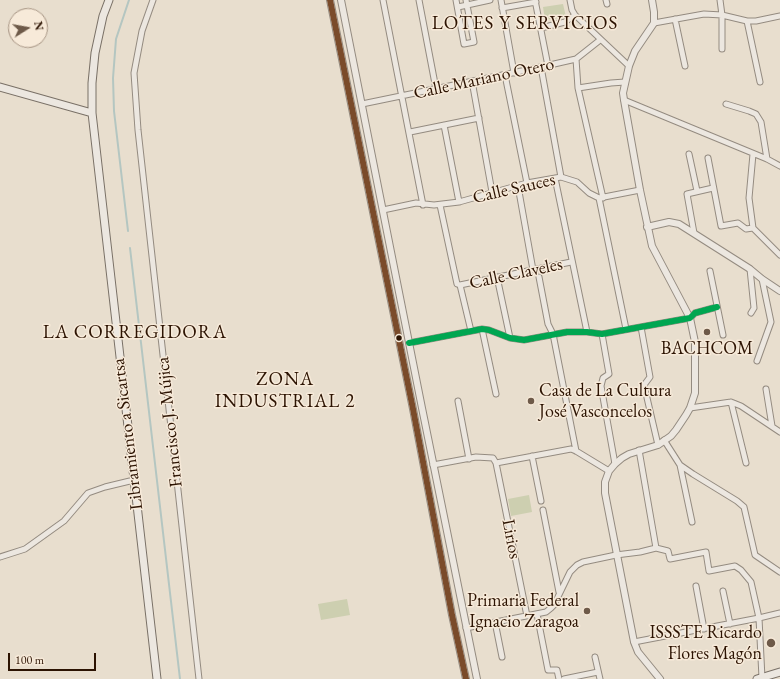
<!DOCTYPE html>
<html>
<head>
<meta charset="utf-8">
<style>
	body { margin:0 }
	#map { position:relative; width:780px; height:679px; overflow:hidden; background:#e8dece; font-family:"EB Garamond",serif }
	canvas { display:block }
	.north { position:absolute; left:8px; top:8px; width:40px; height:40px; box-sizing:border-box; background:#f7ead9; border:1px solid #a69483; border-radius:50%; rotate:79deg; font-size:11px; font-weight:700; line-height:16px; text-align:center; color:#2c1302 }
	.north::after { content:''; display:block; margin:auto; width:14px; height:18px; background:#6e5a49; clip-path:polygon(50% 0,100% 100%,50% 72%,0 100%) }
	.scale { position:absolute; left:8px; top:653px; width:88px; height:18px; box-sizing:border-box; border:2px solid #2c1302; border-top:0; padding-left:5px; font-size:12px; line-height:14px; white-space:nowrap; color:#2c1302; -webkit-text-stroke:3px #f7ead9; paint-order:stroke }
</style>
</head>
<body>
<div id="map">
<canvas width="780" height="679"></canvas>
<div class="north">N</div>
<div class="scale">100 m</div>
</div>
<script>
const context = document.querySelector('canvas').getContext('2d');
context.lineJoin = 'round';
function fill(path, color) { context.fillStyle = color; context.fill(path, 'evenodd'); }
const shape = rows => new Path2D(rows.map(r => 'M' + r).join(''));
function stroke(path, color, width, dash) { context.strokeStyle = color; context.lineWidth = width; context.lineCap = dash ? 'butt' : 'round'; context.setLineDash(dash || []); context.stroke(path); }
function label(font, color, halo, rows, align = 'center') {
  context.font = font + ' "EB Garamond",serif'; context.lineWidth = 3; context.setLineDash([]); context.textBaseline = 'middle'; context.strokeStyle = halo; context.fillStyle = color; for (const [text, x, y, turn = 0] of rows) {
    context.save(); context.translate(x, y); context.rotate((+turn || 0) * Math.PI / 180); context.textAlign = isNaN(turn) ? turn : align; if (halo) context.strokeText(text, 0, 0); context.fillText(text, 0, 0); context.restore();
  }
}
const green = shape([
	[563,4,566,17,545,20,543,7],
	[529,495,532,512,511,516,508,499],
	[347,599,350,615,321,620,318,604]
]);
const stream = shape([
	[128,231,114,111,113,78,116,39,129,0],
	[130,248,180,679]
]);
const minor = shape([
	[153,0,142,31,134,73,138,130,199,679],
	[383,0,423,205],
	[419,0,436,89],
	[456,0,464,44,474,42,466,0],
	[501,0,514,73],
	[535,0,548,66],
	[570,0,572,10,575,15,629,66],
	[606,0,607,4],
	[720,0,722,15,722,49],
	[458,7,490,0],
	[502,8,536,2],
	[675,19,685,66],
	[747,21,760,82],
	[654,23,704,14,722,15,747,21,756,21,780,16],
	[541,28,565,22,575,15],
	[576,59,578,88,603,198],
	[541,67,561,177],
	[505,75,527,183],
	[472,81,492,192],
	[578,88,611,83,625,82],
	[624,100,767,159,780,166],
	[362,104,541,67,576,59,600,40],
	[726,104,749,111,756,114,761,122,767,159],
	[444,125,459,202],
	[410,132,479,118],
	[689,154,697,191],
	[753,154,749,198,753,228,780,255],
	[708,158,721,226,738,223,746,229,753,228],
	[555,178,587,332],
	[518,186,533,270],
	[599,198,626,329],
	[440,205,457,284,460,285,471,331],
	[383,210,416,203,434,205,459,202,527,183,561,177,577,182,589,193,599,198,640,190],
	[694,233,687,194,713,188],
	[750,269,754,308,751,313],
	[710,271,723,335],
	[497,277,510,338],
	[539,277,548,324,553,334,576,451],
	[460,285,571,262],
	[641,327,650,377,644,385,658,445],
	[482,329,496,394],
	[602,334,609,374,603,378,601,386,615,464],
	[409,343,482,329,489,330,510,338,524,340,567,332,587,332,602,334,690,318,695,313,717,307],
	[757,361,771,322,762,279],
	[766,389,772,426],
	[458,401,469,459],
	[731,402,746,463],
	[690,408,731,402,741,406,780,432],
	[664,440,680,465,693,474,737,501,744,507,755,555,780,572],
	[639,450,656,548],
	[532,456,541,501],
	[496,463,527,616],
	[433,465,476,457,493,458,496,463,571,449,576,451,609,471],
	[680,465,692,522],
	[543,510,559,592],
	[0,557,25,549,64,521,88,493,105,487,134,480],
	[696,586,704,629],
	[723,591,730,624],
	[537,614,548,670,557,670,559,679],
	[495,622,502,657],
	[466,628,546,612,551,608,554,605,570,572,577,565,583,562,616,555,640,552,656,548,668,551,670,559,706,552,709,571,735,566,741,570,751,582,759,618,762,678],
	[634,642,759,618,780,613],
	[595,657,600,679],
	[564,679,598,672]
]);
const tertiary = shape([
	[330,0,413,409,452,615,466,679],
	[341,0,422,408,477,679],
	[652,0,654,12,654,23,635,51,629,66,623,93,624,100,640,190,652,246,690,318,695,342,695,393,690,408,686,415,676,430,671,436,658,445,629,454,622,458,615,464,609,471,605,482,605,493,634,642,638,652,660,679],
	[647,227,669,222,679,224,750,269,762,279,780,291]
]);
const secondary = shape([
	[109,0,103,16,95,53,92,83,92,113,157,679],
	[0,87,92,113],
	[757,679,780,672]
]);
const bus1 = shape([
	[330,0,413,409,452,615,466,679]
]);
const bus2 = shape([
	[409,343,482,329,489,330,510,338,524,340,567,332,587,332,602,334,690,318,695,313,717,307]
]);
const markers = [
	[707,332,4,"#6e5a49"],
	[399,338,3.5,"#2c1302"],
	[531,401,4,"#6e5a49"],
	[587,611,4,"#6e5a49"],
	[771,643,5,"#6e5a49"]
];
const streetNames = [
	["Calle Mariano Otero",484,79,-12],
	["Calle Sauces",514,189,-13],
	["Calle Claveles",516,274,-12],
	["Francisco J. Mújica",170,422,-96],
	["Libramiento a Sicartsa",128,434,-97],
	["Lirios",511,539,79]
];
const poiNames = [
	["BACHCOM",707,349,"center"],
	["Casa de La Cultura",539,391,"left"],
	["José Vasconcelos",539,412,"left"],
	["Primaria Federal",579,601],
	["Ignacio Zaragoa",579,622],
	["ISSSTE Ricardo",762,633],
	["Flores Magón",762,654]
];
const neighbourhoodNames = [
	["LOTES Y SERVICIOS",525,24],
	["LA CORREGIDORA",135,333],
	["ZONA",285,380],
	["INDUSTRIAL 2",285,402]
];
fill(green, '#cdcfb0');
stroke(stream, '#b4c6c1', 2);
stroke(minor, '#948b80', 7);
stroke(tertiary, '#948b80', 8);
stroke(secondary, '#797066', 9);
stroke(minor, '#ece7e0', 5);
stroke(tertiary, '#ece7e0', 6);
stroke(secondary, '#ece7e0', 7);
stroke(bus1, '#7a4b2a', 6);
stroke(bus2, '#00a651', 6);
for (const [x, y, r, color] of markers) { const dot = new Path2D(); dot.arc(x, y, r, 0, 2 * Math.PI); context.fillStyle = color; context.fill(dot); stroke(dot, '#f7ead9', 1.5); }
label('18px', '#2c1302', '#f7ead9', streetNames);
label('18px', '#2c1302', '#f7ead9', poiNames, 'right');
context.letterSpacing = '1px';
label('19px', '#2c1302', '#f7ead9', neighbourhoodNames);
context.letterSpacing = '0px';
</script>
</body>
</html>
